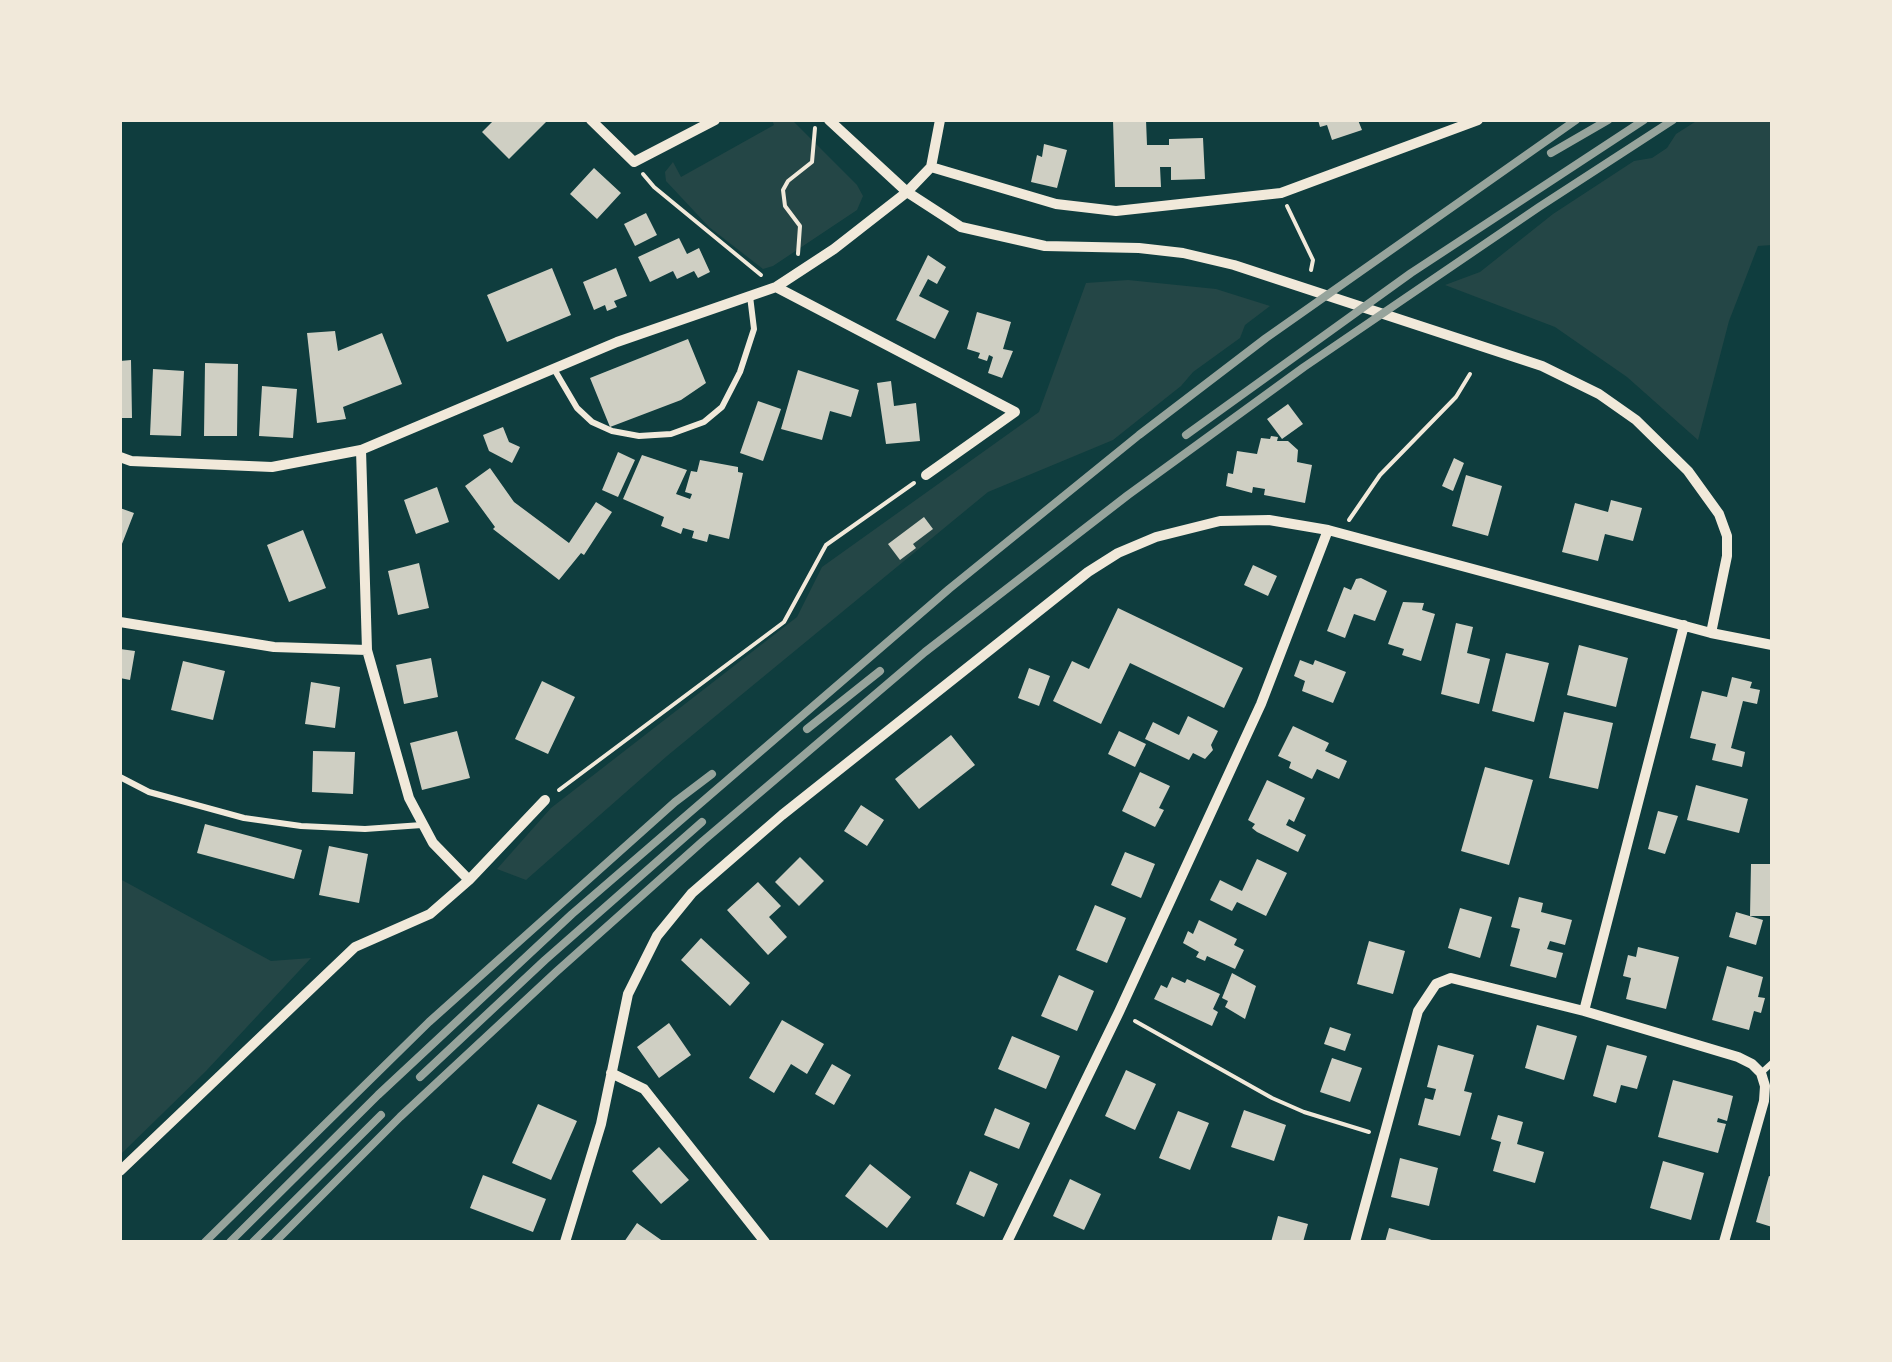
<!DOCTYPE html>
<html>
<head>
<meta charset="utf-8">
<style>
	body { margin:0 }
	#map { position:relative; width:1892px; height:1362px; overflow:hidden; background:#0f3d3e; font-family:"Archivo Narrow",sans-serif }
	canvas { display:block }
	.frame { position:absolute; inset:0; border:122px solid #f1e9da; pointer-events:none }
</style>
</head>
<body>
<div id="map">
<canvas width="1892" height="1362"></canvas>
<div class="frame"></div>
</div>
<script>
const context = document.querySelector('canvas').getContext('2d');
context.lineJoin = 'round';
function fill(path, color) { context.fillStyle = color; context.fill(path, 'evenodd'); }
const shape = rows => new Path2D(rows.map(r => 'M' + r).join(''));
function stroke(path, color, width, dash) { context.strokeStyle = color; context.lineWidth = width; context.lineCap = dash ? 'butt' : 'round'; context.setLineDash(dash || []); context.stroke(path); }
const green = shape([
	[772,120,792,120,857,185,863,196,857,210,773,266,763,269,709,227,666,181,665,172,673,162,681,177,774,125],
	[1698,120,1772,120,1772,245,1758,246,1729,321,1698,440,1627,377,1555,327,1445,285,1480,272,1553,214,1634,161,1652,158,1667,148,1676,134],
	[1128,280,1216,289,1270,306,1245,325,1240,338,1193,372,1181,386,1113,440,988,492,667,756,526,880,497,869,551,808,797,617,822,567,1039,412,1086,283],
	[120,879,271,961,311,958,206,1071,120,1155]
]);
const building = shape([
	[494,120,548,120,509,159,482,132],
	[1113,120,1146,120,1147,145,1169,145,1169,139,1203,138,1205,179,1171,180,1171,167,1160,167,1161,187,1115,187],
	[1318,120,1358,120,1362,130,1332,140,1327,125,1320,127],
	[1044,144,1067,150,1057,188,1031,182,1037,155,1042,157],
	[594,168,621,193,597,219,570,194],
	[646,213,657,235,635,246,624,224],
	[679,238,687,254,699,248,710,272,698,278,694,271,677,279,673,271,650,282,638,257],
	[928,255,946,267,937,284,928,279,919,296,949,311,935,339,896,320],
	[552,268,571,315,507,342,487,295],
	[616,268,627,296,614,301,617,307,607,311,605,305,594,310,583,282],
	[977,312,1011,322,1003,349,1013,351,1002,378,988,373,993,357,989,355,987,361,978,358,980,353,967,349],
	[335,331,338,351,382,333,402,384,343,407,346,419,317,423,307,333],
	[688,339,706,383,681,400,610,427,590,378],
	[131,360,132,418,120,418,120,361],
	[205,363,238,364,237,436,204,436],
	[153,369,184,371,181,436,150,435],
	[798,370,859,390,851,417,830,411,822,440,781,429],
	[891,381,894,406,916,403,920,441,886,444,877,383],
	[262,386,297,389,293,438,259,436],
	[758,401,781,409,763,461,740,453],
	[1288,404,1303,424,1282,439,1267,419],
	[503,427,509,442,520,447,512,463,489,451,483,435],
	[1271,436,1278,437,1277,441,1288,441,1298,450,1297,462,1312,465,1305,503,1264,495,1265,489,1253,487,1252,493,1226,486,1228,473,1233,474,1237,451,1257,454,1261,438,1270,439],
	[618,452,635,460,618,497,602,490],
	[642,455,687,470,676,494,690,499,692,494,685,492,691,471,697,472,700,460,738,467,738,472,743,473,729,539,709,534,707,542,692,538,694,531,683,528,681,534,661,526,664,517,623,499],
	[1454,458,1464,463,1453,491,1442,486],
	[490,468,514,502,569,543,596,502,612,512,584,555,581,553,559,580,493,529,495,527,465,486],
	[1466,475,1502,486,1488,536,1452,526],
	[437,487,449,522,416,534,404,500],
	[1611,500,1642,508,1633,541,1605,534,1598,561,1562,552,1575,503,1608,512],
	[120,508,134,513,120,549],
	[924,517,933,529,913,544,916,548,900,560,888,544],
	[303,530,326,588,289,602,267,545],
	[419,563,429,608,398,615,388,571],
	[1253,565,1277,576,1268,596,1244,585],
	[1361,578,1387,591,1375,621,1354,614,1345,638,1327,631,1344,587,1351,590,1356,579],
	[1403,602,1424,603,1422,610,1435,614,1421,661,1402,655,1404,649,1388,644],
	[1118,608,1243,668,1224,708,1130,663,1101,724,1053,701,1072,661,1089,669],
	[1456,623,1473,627,1467,653,1490,659,1479,704,1441,694],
	[1579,645,1628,658,1616,707,1567,695],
	[120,649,135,651,130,680,120,678],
	[1506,653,1549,663,1534,722,1492,711],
	[431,658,438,697,404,704,396,665],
	[1300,660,1313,665,1315,660,1346,672,1333,703,1302,691,1305,681,1294,676],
	[183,661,225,671,213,720,171,710],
	[1029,668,1050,676,1039,706,1018,698],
	[1732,677,1752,682,1750,688,1760,690,1757,704,1743,701,1731,748,1745,752,1742,767,1712,760,1716,744,1690,738,1702,691,1727,697],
	[542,681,575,697,548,754,515,739],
	[311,682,340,687,335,728,305,724],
	[1564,712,1613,723,1598,789,1549,778],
	[1188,716,1218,731,1211,745,1213,750,1205,759,1193,753,1189,760,1145,739,1153,722,1179,735],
	[1293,726,1329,743,1325,751,1347,761,1339,779,1317,769,1312,779,1289,768,1291,762,1278,756],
	[457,731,470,778,422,790,410,743],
	[1119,731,1146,744,1135,767,1108,754],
	[951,735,975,765,919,809,895,779],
	[313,751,355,752,353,794,312,792],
	[1485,767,1533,780,1509,865,1461,851],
	[1140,772,1170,786,1159,808,1164,810,1155,827,1122,811],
	[1267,780,1305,798,1294,822,1289,819,1286,825,1306,835,1298,852,1257,832,1252,828,1255,824,1248,820],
	[1696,785,1748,799,1739,833,1687,820],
	[861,805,884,820,867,846,844,831],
	[1658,811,1678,816,1665,854,1648,849],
	[205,824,302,850,294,879,197,853],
	[329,846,368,854,359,903,319,895],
	[1125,852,1155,864,1141,898,1111,885],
	[800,857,824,881,799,906,775,882],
	[1257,859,1287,873,1266,916,1237,902,1232,911,1210,900,1220,880,1242,891],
	[1751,864,1772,864,1772,916,1750,916],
	[758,882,781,906,769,917,787,937,768,955,727,910],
	[1519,897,1543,903,1541,912,1572,920,1565,945,1550,941,1547,949,1563,953,1556,978,1510,966,1520,929,1511,927],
	[1095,905,1126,918,1107,963,1076,950],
	[1460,908,1492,917,1480,958,1448,948],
	[1736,912,1763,920,1756,945,1729,937],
	[1199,920,1237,939,1234,945,1244,950,1235,969,1207,956,1205,961,1196,957,1199,952,1183,943,1188,931,1193,934],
	[701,938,750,983,730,1006,681,960],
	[1369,941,1405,951,1393,994,1357,984],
	[1638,947,1679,957,1666,1009,1626,999,1631,978,1623,976,1628,955,1636,957],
	[1727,966,1763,977,1758,997,1765,998,1761,1013,1754,1011,1749,1030,1712,1020],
	[1232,973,1256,986,1245,1019,1225,1007,1228,1001,1222,998],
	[1059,975,1094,991,1077,1031,1041,1016],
	[1172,977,1185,983,1187,979,1220,994,1213,1009,1218,1012,1212,1026,1154,999,1161,985,1167,988],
	[782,1020,824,1044,807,1074,791,1064,774,1093,749,1078],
	[669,1023,691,1055,659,1078,637,1047],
	[1537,1025,1577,1036,1564,1080,1525,1068],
	[1330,1027,1351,1034,1345,1051,1324,1044],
	[1012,1036,1060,1056,1046,1089,998,1069],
	[1438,1045,1474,1055,1464,1091,1472,1093,1460,1136,1418,1125,1425,1098,1433,1100,1436,1089,1427,1087],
	[1607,1045,1647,1056,1637,1089,1621,1085,1616,1103,1593,1096],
	[1332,1058,1362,1068,1350,1102,1320,1092],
	[832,1064,851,1075,834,1105,815,1094],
	[1126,1070,1156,1084,1135,1130,1105,1116],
	[1673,1080,1733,1096,1727,1121,1718,1118,1717,1122,1726,1124,1718,1153,1658,1137],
	[538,1104,577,1121,551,1180,512,1163],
	[995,1108,1030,1123,1019,1149,984,1135],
	[1244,1110,1286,1125,1274,1161,1231,1147],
	[1178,1111,1209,1123,1190,1170,1159,1158],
	[1498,1115,1523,1122,1517,1144,1544,1152,1535,1183,1493,1171,1501,1142,1491,1139],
	[659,1147,689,1180,661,1204,632,1171],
	[1400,1158,1438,1168,1429,1206,1391,1197],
	[1663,1161,1704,1173,1691,1220,1650,1208],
	[870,1164,911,1197,887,1228,845,1196],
	[970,1171,998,1184,984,1217,956,1204],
	[483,1175,546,1199,533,1232,470,1208],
	[1769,1176,1772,1177,1772,1227,1756,1222],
	[1070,1179,1101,1194,1084,1230,1053,1216],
	[1278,1216,1308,1224,1303,1242,1271,1242],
	[637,1223,664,1242,624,1242],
	[1389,1228,1435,1241,1434,1242,1385,1242]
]);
const path = shape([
	[643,174,654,187,761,275],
	[1287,206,1313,260,1311,270],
	[798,254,800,226,785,206,783,190,788,181,812,162,815,128],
	[1349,520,1380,475,1456,397,1470,374],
	[559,790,784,622,826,545,914,483],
	[1135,1021,1272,1098,1304,1112,1369,1132]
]);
const service = shape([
	[554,369,577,408,592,422,612,431,639,436,671,434,704,422,722,407,740,372,754,329,750,296],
	[120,777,149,792,244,818,301,826,365,829,422,825],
	[1761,1073,1772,1063]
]);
const minor = shape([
	[591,120,634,162,715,120],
	[829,120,907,192,961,227,1045,246,1139,248,1183,253,1234,265,1542,366,1599,394,1636,420,1688,471,1719,514,1727,536,1727,556,1711,633],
	[931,167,1056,204,1116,211,1281,193,1478,120],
	[776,287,1015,412,926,475],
	[361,450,367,650,409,798,433,843,469,880],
	[120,457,131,461,272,467,361,450,617,342,776,287,834,249,907,192,931,167,940,120],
	[120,622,274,647,367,650],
	[1584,1011,1684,625],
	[611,1073,644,1089,765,1242],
	[120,1171,355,947,430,914,469,880,545,800],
	[565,1242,601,1124,628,994,657,936,692,893,782,815,1088,572,1118,553,1156,537,1220,521,1269,520,1328,530,1711,633,1772,645],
	[1007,1242,1119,1012,1261,704,1328,530],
	[1355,1242,1418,1011,1436,984,1451,978,1584,1011,1738,1057,1752,1064,1761,1073,1765,1086,1764,1101,1724,1242]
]);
const rail = shape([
	[1551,153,1608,120],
	[1186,435,1411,273,1644,120],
	[807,729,880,671],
	[420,1077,545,960,702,822],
	[205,1242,429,1022,675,802,712,774],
	[230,1242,378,1095,572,914,949,589,1139,435,1266,338,1576,120],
	[253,1242,381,1115],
	[275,1242,400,1117,556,972,703,841,925,652,1128,495,1304,367,1539,207,1673,120]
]);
fill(green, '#244646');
fill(building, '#cfcfc3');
stroke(path, '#f1e9da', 4);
stroke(service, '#f1e9da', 6);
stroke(minor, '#f1e9da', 10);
stroke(rail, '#97a49c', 8);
</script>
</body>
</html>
